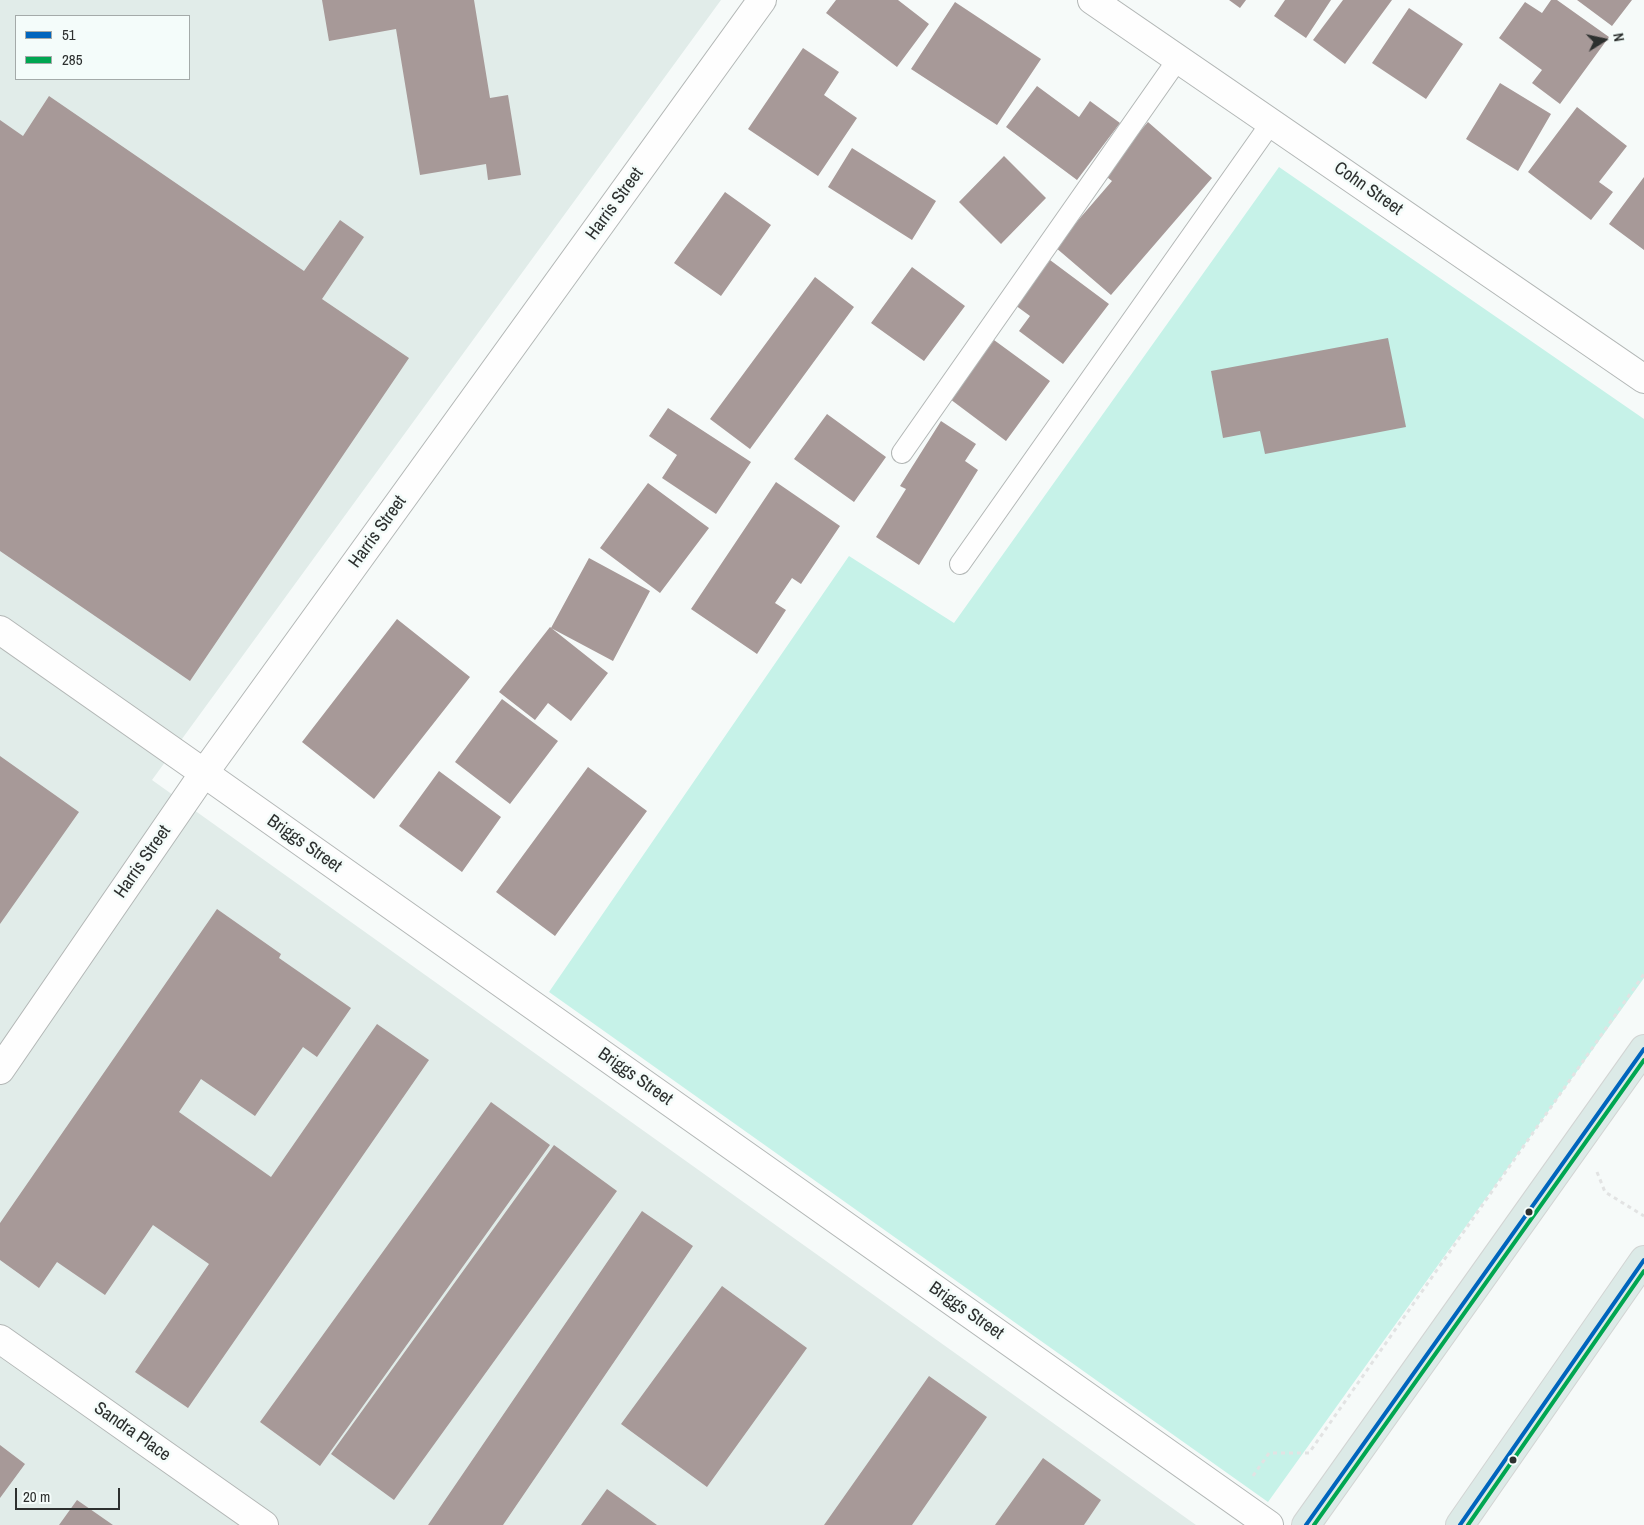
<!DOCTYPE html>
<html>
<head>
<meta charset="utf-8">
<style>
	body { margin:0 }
	#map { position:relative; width:1644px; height:1525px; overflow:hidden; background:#f6faf9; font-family:"Archivo Narrow",sans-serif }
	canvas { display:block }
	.legend { position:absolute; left:15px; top:15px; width:175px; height:65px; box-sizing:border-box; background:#f4fcfa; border:1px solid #a4aaa9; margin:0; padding:6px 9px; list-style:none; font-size:15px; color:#2d302f }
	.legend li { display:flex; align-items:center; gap:10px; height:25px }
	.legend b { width:25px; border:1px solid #a4aaa9 }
	.north { position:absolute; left:1579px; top:15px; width:50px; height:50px; -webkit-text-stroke:4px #f4fcfa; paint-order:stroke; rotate:80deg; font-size:14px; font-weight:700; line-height:20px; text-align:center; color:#2d302f }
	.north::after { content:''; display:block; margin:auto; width:18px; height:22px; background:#2d302f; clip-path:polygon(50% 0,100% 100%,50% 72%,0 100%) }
	.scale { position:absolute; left:15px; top:1488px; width:105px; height:22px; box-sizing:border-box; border:2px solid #2d302f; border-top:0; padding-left:6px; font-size:15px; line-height:18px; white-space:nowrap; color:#2d302f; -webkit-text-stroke:4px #f4fcfa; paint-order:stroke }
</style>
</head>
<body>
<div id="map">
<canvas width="1644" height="1525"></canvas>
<ul class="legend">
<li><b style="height:6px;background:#0065bd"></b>51</li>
<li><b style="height:6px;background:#00a651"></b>285</li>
</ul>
<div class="north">N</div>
<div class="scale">20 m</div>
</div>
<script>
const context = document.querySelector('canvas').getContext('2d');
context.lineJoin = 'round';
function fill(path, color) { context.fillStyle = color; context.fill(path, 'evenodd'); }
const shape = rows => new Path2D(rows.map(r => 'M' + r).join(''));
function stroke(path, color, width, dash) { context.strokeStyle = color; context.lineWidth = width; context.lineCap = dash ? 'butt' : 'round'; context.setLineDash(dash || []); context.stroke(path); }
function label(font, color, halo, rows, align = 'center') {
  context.font = font + ' "Archivo Narrow",sans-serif'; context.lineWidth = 5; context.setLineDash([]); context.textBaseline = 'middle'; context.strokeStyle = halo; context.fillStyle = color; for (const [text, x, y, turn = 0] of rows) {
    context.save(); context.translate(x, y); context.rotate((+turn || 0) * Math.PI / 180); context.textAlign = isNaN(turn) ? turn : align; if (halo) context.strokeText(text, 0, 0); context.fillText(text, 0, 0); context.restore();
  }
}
const built = shape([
	[0,0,721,0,152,780,1196,1525,0,1525],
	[16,16,189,16,189,79,16,79]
]);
const green = shape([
	[1279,167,1644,419,1644,978,1268,1502,549,992,849,556,954,623]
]);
const building = shape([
	[322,0,474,0,490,98,508,95,521,175,488,180,486,164,420,175,396,29,329,41],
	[836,0,898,0,929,24,897,67,826,13],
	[1229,0,1246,0,1240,8],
	[1285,0,1331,0,1306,38,1274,16],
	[1343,0,1392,0,1345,64,1313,40],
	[1551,0,1557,0,1609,37,1560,104,1532,83,1542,70,1499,38,1525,2,1542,13],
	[1577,0,1632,0,1612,26],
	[955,2,1041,59,997,125,911,69],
	[1409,8,1463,44,1426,99,1372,63],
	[803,48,839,72,824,95,857,118,818,176,748,129],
	[1500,83,1551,114,1518,171,1466,139],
	[1037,86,1079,117,1090,101,1120,123,1077,180,1006,127],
	[49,96,304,271,340,220,364,237,322,299,409,358,190,681,0,551,0,120,23,136],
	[1577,107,1627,146,1599,182,1613,192,1591,220,1528,172],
	[1148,122,1212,178,1111,295,1055,247,1112,181,1103,174],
	[852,148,936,201,912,240,828,187],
	[1004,156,1046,198,1001,244,959,202],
	[1644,177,1644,250,1609,224],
	[725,192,771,225,721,296,674,263],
	[1050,260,1109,304,1063,364,1019,331,1030,316,1015,305],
	[912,267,965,306,924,361,871,323],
	[815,277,854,307,750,449,710,419],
	[1388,338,1406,427,1265,454,1260,431,1223,438,1211,371],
	[994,340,1050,381,1006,441,950,399],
	[668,408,751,462,716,514,662,478,677,455,649,436],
	[827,414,886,457,854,502,794,459],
	[941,421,976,444,965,461,978,470,919,565,876,537,906,489,900,486],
	[776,482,840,526,801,584,792,578,775,603,786,610,757,654,691,609],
	[648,483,709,528,660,593,600,548],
	[589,558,650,591,613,661,551,628],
	[397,619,470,677,374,799,302,742],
	[550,627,608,673,571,721,548,703,535,720,499,692],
	[502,699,558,741,510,804,455,762],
	[0,756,79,812,0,924],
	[588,767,647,811,555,936,496,892],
	[439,771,501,817,462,872,399,826],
	[217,909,281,954,279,958,351,1008,317,1057,303,1047,255,1116,201,1079,179,1112,271,1177,377,1024,429,1060,188,1408,135,1372,209,1264,153,1225,105,1295,57,1262,39,1288,0,1260,0,1223],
	[491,1102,550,1145,320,1466,260,1422],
	[554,1145,617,1191,394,1500,331,1454],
	[642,1211,693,1246,503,1525,428,1525],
	[722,1286,807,1348,707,1487,621,1424],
	[929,1376,987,1417,912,1525,824,1525],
	[0,1445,25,1464,0,1498],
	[1043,1458,1101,1500,1084,1525,995,1525],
	[607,1489,657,1525,581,1525],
	[77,1500,113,1525,59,1525]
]);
const path = shape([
	[1597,1172,1605,1192,1644,1216],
	[1253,1476,1269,1453,1309,1453,1644,974]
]);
const lane = shape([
	[902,453,1178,59],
	[960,564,1271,123]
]);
const street = shape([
	[1092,0,1644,379],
	[0,630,204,773,1269,1525],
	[0,1070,204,773,762,0],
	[0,1339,264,1525]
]);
const highway = shape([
	[1306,1525,1644,1049],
	[1460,1525,1644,1260]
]);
const bus1 = shape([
	[1306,1525,1644,1049],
	[1460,1525,1644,1260]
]);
const bus2 = shape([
	[1314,1525,1644,1060],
	[1468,1525,1644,1271]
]);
const markers = [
	[1529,1212,4.5,"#2d302f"],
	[1513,1460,4.5,"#2d302f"]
];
const streetNames = [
	["Cohn Street",1368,189,35],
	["Harris Street",615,204,-54],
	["Harris Street",378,532,-54],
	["Briggs Street",304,844,35],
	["Harris Street",143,862,-55],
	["Briggs Street",635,1077,35],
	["Briggs Street",966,1311,35],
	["Sandra Place",132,1432,35]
];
fill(built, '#e1ece9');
fill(green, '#c6f2e8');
fill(building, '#a79998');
stroke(lane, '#b3b7b6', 22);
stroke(street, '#b3b7b6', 30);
stroke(highway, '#d2d4d3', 30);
stroke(path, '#e2e3e3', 3, [4, 4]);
stroke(lane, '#fefefe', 20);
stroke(street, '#fefefe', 28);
stroke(highway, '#dceae7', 28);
stroke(bus1, '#0065bd', 4);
stroke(bus2, '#00a651', 4);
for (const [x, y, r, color] of markers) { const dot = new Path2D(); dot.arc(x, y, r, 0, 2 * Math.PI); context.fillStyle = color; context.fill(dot); stroke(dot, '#f4fcfa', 2); }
label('18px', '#2d302f', '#f4fcfa', streetNames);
</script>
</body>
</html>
